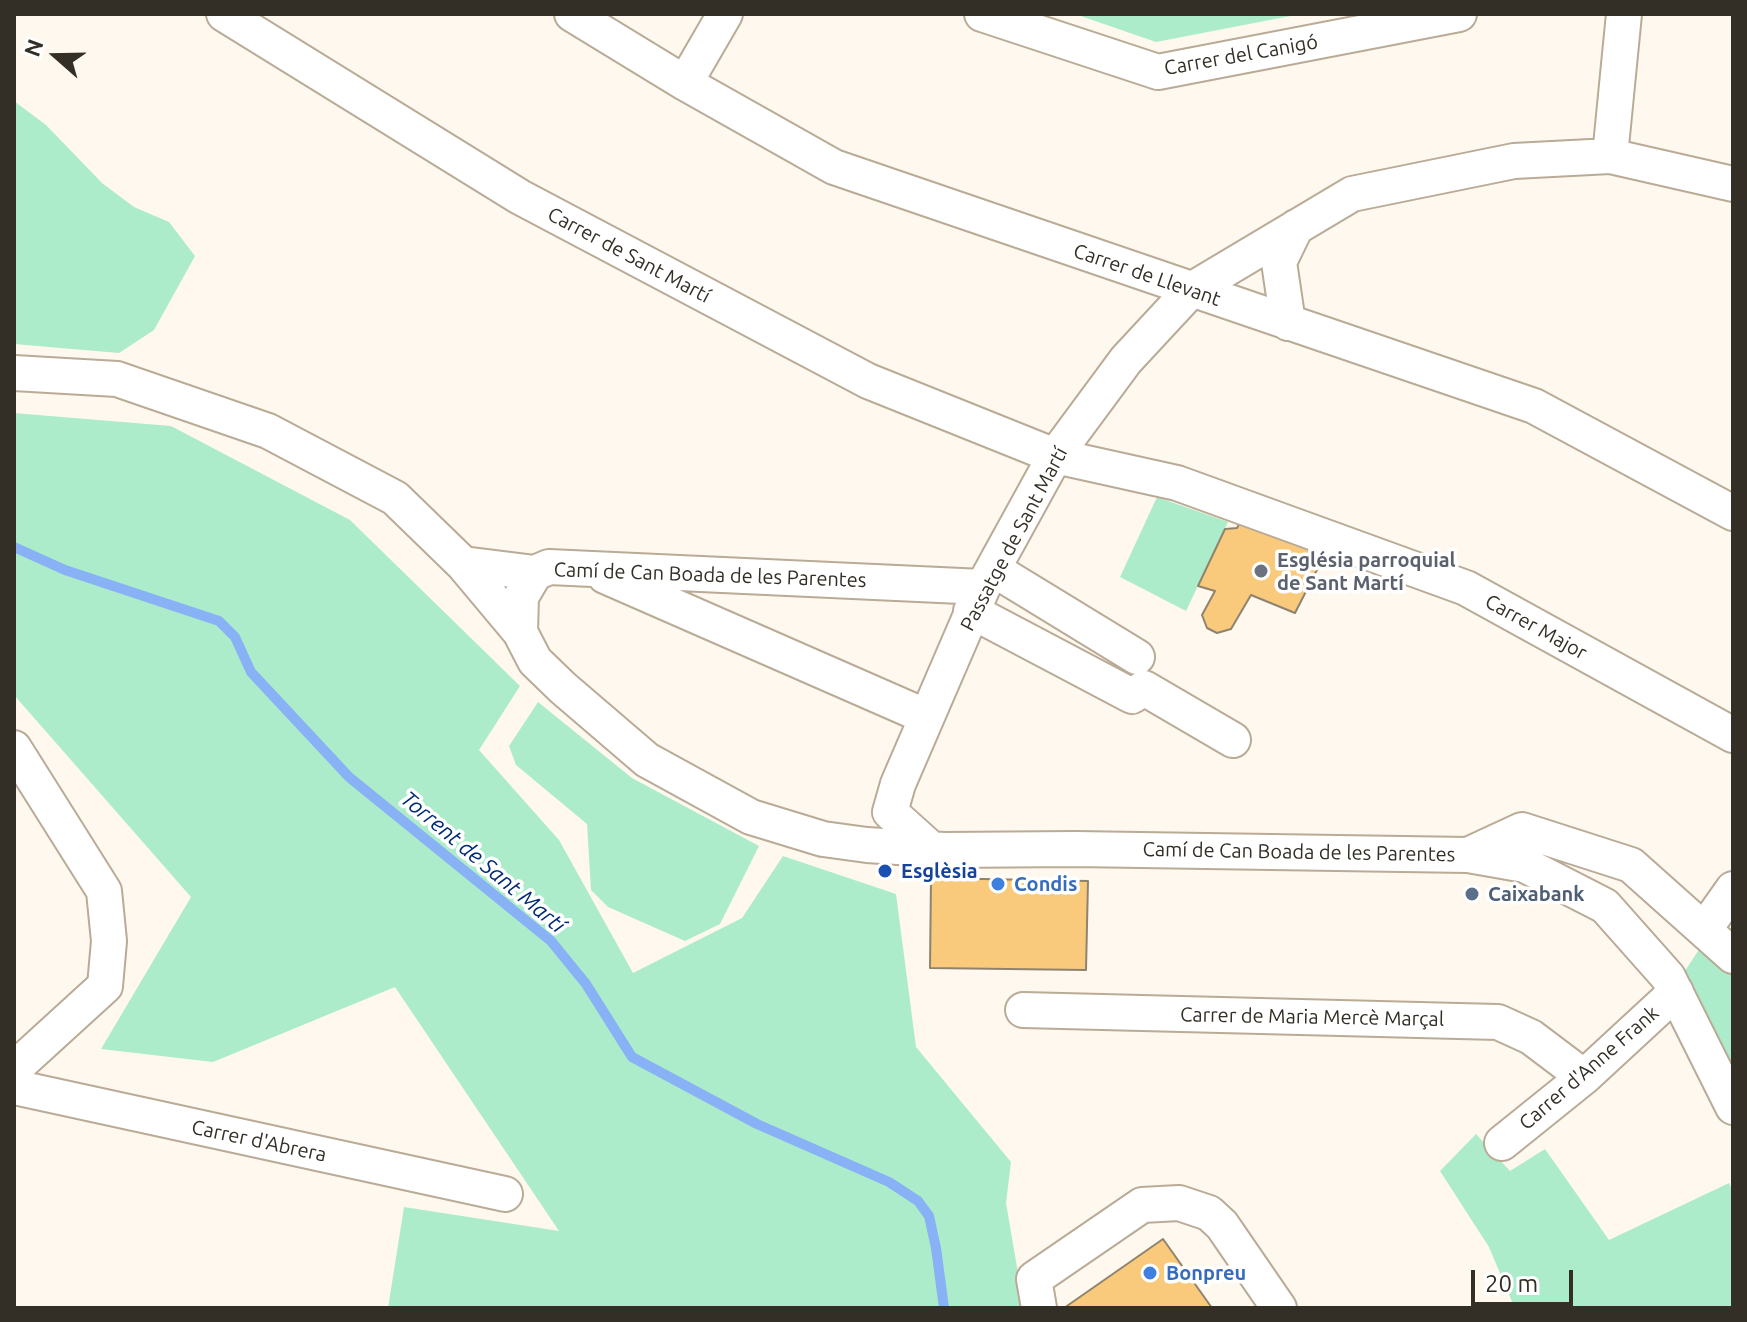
<!DOCTYPE html>
<html>
<head>
<meta charset="utf-8">
<style>
	body { margin:0 }
	#map { position:relative; width:1747px; height:1322px; overflow:hidden; background:#fef8ef; font-family:Ubuntu,sans-serif }
	canvas { display:block }
	.frame { position:absolute; inset:0; border:16px solid #342f26; pointer-events:none }
	.north { position:absolute; left:16px; top:16px; width:80px; height:80px; -webkit-text-stroke:6px #fff; paint-order:stroke; rotate:290deg; font-size:22px; font-weight:700; line-height:32px; text-align:center; color:#342f26 }
	.north::after { content:''; display:block; margin:auto; width:28px; height:36px; background:#342f26; clip-path:polygon(50% 0,100% 100%,50% 72%,0 100%) }
	.scale { position:absolute; left:1471px; top:1270px; width:102px; height:36px; box-sizing:border-box; border:4px solid #342f26; border-top:0; padding-left:10px; font-size:24px; line-height:28px; white-space:nowrap; color:#342f26; -webkit-text-stroke:6px #fff; paint-order:stroke }
</style>
</head>
<body>
<div id="map">
<canvas width="1747" height="1322"></canvas>
<div class="frame"></div>
<div class="north">N</div>
<div class="scale">20 m</div>
</div>
<script>
const context = document.querySelector('canvas').getContext('2d');
context.lineJoin = 'round';
function fill(path, color) { context.fillStyle = color; context.fill(path, 'evenodd'); }
const shape = rows => new Path2D(rows.map(r => 'M' + r).join(''));
function stroke(path, color, width, dash) { context.strokeStyle = color; context.lineWidth = width; context.lineCap = dash ? 'butt' : 'round'; context.setLineDash(dash || []); context.stroke(path); }
function label(font, color, halo, rows, align = 'center') {
  context.font = font + ' Ubuntu,sans-serif'; context.lineWidth = 7; context.setLineDash([]); context.textBaseline = 'middle'; context.strokeStyle = halo; context.fillStyle = color; for (const [text, x, y, turn = 0] of rows) {
    context.save(); context.translate(x, y); context.rotate((+turn || 0) * Math.PI / 180); context.textAlign = isNaN(turn) ? turn : align; if (halo) context.strokeText(text, 0, 0); context.fillText(text, 0, 0); context.restore();
  }
}
const green = shape([
	[1075,14,1301,14,1156,42],
	[14,101,46,125,102,183,134,207,169,222,195,256,154,330,119,353,14,344],
	[14,413,171,426,350,520,520,686,479,750,559,840,633,973,742,918,783,856,896,894,916,1047,1011,1162,1006,1203,1024,1308,388,1308,404,1207,559,1231,395,987,213,1062,101,1049,191,897,14,695],
	[1157,497,1228,522,1186,611,1120,577],
	[538,702,632,778,759,846,720,924,685,941,608,907,591,890,587,824,516,765,509,746],
	[1702,945,1733,972,1733,1065,1681,977],
	[1476,1134,1510,1171,1545,1149,1609,1240,1729,1183,1733,1191,1733,1308,1512,1308,1513,1304,1489,1247,1440,1171]
]);
const stream = shape([
	[14,547,65,570,219,621,235,637,251,672,349,777,551,941,586,984,632,1057,757,1124,889,1182,918,1201,929,1216,936,1248,944,1308]
]);
const building = shape([
	[1245,513,1324,556,1295,613,1251,595,1231,629,1217,633,1207,628,1202,615,1215,591,1198,586,1225,529,1237,528,1245,513],
	[931,878,1088,881,1086,970,930,968,931,878],
	[1163,1239,1212,1308,1064,1308,1163,1239]
]);
const minor = shape([
	[224,14,520,197,868,381,1055,456,1177,483,1466,588,1733,735],
	[572,14,685,83,834,167,1534,406,1733,513],
	[982,14,1158,72,1459,14],
	[685,83,725,14],
	[1610,156,1624,14],
	[1288,323,1279,262,1296,227],
	[14,373,117,379,268,431,395,498,463,564,520,632,535,661,563,688,647,760,751,817,823,839,867,845,944,850,1075,849,1468,855,1522,830,1631,865,1733,956],
	[463,564,535,573],
	[993,569,1137,657],
	[605,576,927,717],
	[971,611,1132,696,1144,688,1233,740],
	[520,632,521,597,535,573,549,567,983,587],
	[14,748,104,891,109,941,105,986,14,1069],
	[930,848,890,812,898,784,983,587,1055,456,1126,360,1191,290,1352,194,1514,161,1610,156,1733,184],
	[1468,855,1525,865,1605,906,1668,977,1733,1107],
	[1704,930,1733,889],
	[1023,1010,1498,1022,1531,1037,1584,1077],
	[14,1087,505,1194],
	[1502,1143,1584,1077,1676,992],
	[1039,1308,1034,1279,1142,1205,1179,1203,1209,1213,1222,1225,1279,1308]
]);
const markers = [
	[1261,571,8,"#6b7280"],
	[885,871,8,"#1a4fb4"],
	[998,884,8,"#3f7fe0"],
	[1472,894,8,"#5c6f8a"],
	[1150,1273,8,"#3f7fe0"]
];
const streetNames = [
	["Carrer del Canigó",1241,55,-10],
	["Carrer de Sant Martí",629,255,28],
	["Carrer de Llevant",1147,275,19],
	["Passatge de Sant Martí",1014,539,-62],
	["Camí de Can Boada de les Parentes",710,575,2],
	["Carrer Major",1536,627,29],
	["Camí de Can Boada de les Parentes",1299,852,1],
	["Carrer de Maria Mercè Marçal",1312,1017,1],
	["Carrer d'Anne Frank",1589,1068,-41],
	["Carrer d'Abrera",259,1141,12]
];
const worshipNames = [
	["Església parroquial",1277,560],
	["de Sant Martí",1277,583]
];
const transitNames = [
	["Esglèsia",901,871]
];
const shopNames = [
	["Condis",1014,884],
	["Bonpreu",1166,1273]
];
const serviceNames = [
	["Caixabank",1488,894]
];
const waterNames = [
	["Torrent de Sant Martí",483,862,40]
];
fill(green, '#adecca');
stroke(stream, '#88b1f6', 10);
fill(building, '#f9ca7c');
stroke(building, '#8f836e', 2);
stroke(minor, '#b9ab96', 38);
stroke(minor, '#fff', 34);
for (const [x, y, r, color] of markers) { const dot = new Path2D(); dot.arc(x, y, r, 0, 2 * Math.PI); context.fillStyle = color; context.fill(dot); stroke(dot, '#fff', 3); }
label('20px', '#342f26', '#fff', streetNames);
label('bold 20px', '#5b616d', '#fff', worshipNames, 'left');
label('bold 20px', '#164399', '#fff', transitNames, 'left');
label('bold 20px', '#366cbe', '#fff', shopNames, 'left');
label('bold 20px', '#4e5e75', '#fff', serviceNames, 'left');
label('italic 22px', '#002a77', '#fff', waterNames);
</script>
</body>
</html>
